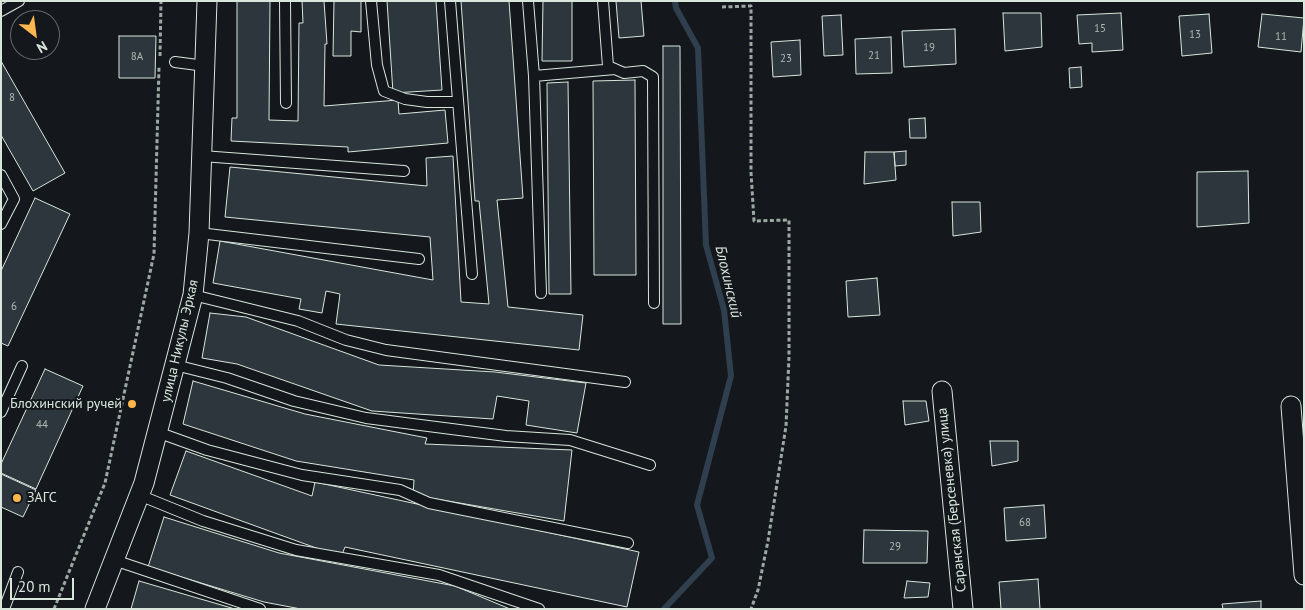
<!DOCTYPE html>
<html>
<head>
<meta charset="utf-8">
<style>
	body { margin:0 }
	#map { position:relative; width:1305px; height:610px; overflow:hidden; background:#14181c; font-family:"PT Sans",sans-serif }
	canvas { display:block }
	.frame { position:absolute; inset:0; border:2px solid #d8e6dc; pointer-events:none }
	.north { position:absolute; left:10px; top:10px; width:50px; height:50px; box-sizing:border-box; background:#14181c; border:1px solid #626a69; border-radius:50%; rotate:150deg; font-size:14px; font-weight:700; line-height:20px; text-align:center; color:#d8e6dc }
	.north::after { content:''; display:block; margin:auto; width:18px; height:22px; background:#ffb74d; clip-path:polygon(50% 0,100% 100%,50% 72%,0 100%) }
	.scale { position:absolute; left:10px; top:578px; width:64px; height:22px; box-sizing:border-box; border:2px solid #d8e6dc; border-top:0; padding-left:6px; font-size:15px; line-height:18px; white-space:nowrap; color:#d8e6dc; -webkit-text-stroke:4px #14181c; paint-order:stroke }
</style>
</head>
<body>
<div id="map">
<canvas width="1305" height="610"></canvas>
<div class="frame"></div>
<div class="north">N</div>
<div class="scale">20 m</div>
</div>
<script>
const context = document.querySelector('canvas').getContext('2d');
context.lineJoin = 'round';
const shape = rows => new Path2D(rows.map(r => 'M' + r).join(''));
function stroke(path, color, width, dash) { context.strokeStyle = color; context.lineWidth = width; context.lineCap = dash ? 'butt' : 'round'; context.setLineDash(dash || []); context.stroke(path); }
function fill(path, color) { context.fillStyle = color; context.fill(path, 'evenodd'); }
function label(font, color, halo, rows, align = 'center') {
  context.font = font + ' "PT Sans",sans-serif'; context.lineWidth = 4; context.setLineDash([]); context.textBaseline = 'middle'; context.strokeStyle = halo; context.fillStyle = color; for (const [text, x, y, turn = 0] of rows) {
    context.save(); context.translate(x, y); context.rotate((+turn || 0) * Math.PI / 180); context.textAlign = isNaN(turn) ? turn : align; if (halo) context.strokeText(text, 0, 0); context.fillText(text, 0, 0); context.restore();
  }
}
const stream = shape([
	[664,609,712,558,697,505,731,376,724,310,706,245,698,48,676,8,675,1]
]);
const building = shape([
	[237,1,270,1,269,120,298,121,299,23,303,23,302,1,324,1,327,44,325,44,324,106,398,100,399,114,445,110,448,143,348,152,348,147,231,141,232,118,237,118,237,1],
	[334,1,361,1,361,32,351,31,351,56,333,56,334,1],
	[387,1,436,1,442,90,393,93,387,1],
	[461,1,509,1,523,198,497,200,508,307,583,315,579,350,336,324,340,294,326,291,322,313,299,309,301,299,213,283,220,241,433,280,430,237,225,217,230,167,427,186,426,158,453,156,461,302,489,304,479,201,475,201,461,1],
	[543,1,572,1,572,61,542,61,543,1],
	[616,1,641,1,644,36,619,38,616,1],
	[1003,13,1041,13,1042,47,1005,51,1003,13],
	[1121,13,1123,50,1092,52,1092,43,1079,44,1077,15,1121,13],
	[1209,14,1212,53,1182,56,1179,16,1209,14],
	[1262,14,1304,18,1301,52,1258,47,1262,14],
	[841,15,843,55,824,56,822,16,841,15],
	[955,29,956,64,904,67,902,31,955,29],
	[119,36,156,36,155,78,119,78,119,36],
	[891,37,892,73,856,74,855,39,891,37],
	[800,40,801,75,773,77,771,42,800,40],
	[663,46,680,46,681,324,663,324,663,46],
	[1,61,65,173,33,191,1,135,1,61],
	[1081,67,1082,87,1070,88,1069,68,1081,67],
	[635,80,636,275,594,275,593,81,635,80],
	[568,82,571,294,549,294,547,83,568,82],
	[925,118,926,138,910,138,909,119,925,118],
	[906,151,906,165,895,166,894,152,906,151],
	[865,152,894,152,896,180,864,184,865,152],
	[1248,171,1249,223,1197,227,1197,172,1248,171],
	[35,198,70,214,8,346,1,343,1,271,35,198],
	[952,202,980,202,981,232,953,236,952,202],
	[877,278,880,315,848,317,846,281,877,278],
	[210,313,246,317,379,365,495,372,586,383,577,433,526,425,529,401,497,396,493,419,372,411,237,364,202,358,210,313],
	[45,369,83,386,36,489,1,473,1,464,45,369],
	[193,381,305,414,427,438,425,444,572,450,564,521,413,495,414,480,296,461,183,424,193,381],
	[903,401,926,401,929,421,905,425,903,401],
	[990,441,1018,441,1018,461,992,466,990,441],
	[186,451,312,496,315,482,639,552,627,607,345,547,341,557,170,495,186,451],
	[1,474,36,490,23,517,1,507,1,474],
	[1044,505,1046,538,1006,541,1004,508,1044,505],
	[164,517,279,553,455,586,510,609,301,609,264,602,148,567,164,517],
	[864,530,928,531,927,563,863,563,864,530],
	[1038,579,1040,609,1001,609,999,582,1038,579],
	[139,581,235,609,131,609,139,581],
	[907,581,930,583,928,597,904,598,907,581],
	[1261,601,1261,609,1223,609,1222,604,1261,601]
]);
const path = shape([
	[722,7,751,6,751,172,754,221,789,220,789,357,786,426,768,541,758,590,751,609],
	[160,56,161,1],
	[54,609,105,483,154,254,159,67]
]);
const lane = shape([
	[285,1,286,103],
	[371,1,377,65,384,91,405,99,427,102,458,102],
	[450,1,472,274],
	[528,1,534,76,541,293],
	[603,1,608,66,624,73,643,71,653,77,654,303],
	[1,11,19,1],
	[175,62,205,66],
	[534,76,615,69],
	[202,156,404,171],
	[1,175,14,199,1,224],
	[199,233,419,259],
	[193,295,298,321,346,340,386,350,625,382],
	[175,365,227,378,294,401,366,418,506,436,570,440,650,465],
	[1,412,22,366],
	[157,432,207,450,302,475,400,490,429,503,628,543],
	[139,495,203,521,296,550,439,575,539,609],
	[114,560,260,609],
	[4,609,18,572]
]);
const street = shape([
	[942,391,963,609],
	[1291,406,1304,575],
	[95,609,144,483,193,295,199,233,207,1]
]);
const markers = [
	[132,404,5,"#ffb74d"],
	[17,498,5,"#ffb74d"]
];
const numberNames = [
	["15",1100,29],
	["13",1195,35],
	["11",1281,37],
	["19",929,48],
	["21",874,56],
	["8А",137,57],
	["23",786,59],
	["8",12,98],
	["6",14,307],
	["44",42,425],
	["68",1025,523],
	["29",895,547]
];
const streetNames = [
	["улица Никулы Эркая",180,341,-77],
	["Саранская (Берсеневка) улица",952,500,-96]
];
const poiNames = [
	["Блохинский ручей",122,404],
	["ЗАГС",27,498,"left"]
];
const waterNames = [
	["Блохинский",728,282,77]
];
stroke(stream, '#2f3f4d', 6);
fill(building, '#2c363c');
stroke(building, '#d8e6dc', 1);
stroke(lane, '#d8e6dc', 12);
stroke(street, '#d8e6dc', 21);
stroke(path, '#9da8a2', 3, [4, 2.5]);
stroke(lane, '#14181c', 10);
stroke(street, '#14181c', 19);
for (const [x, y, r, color] of markers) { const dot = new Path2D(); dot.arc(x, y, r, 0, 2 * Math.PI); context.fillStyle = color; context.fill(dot); stroke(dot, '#14181c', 2); }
label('11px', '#adbab4', null, numberNames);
label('14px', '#d8e6dc', '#14181c', streetNames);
label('14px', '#d8e6dc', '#14181c', poiNames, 'right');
label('italic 15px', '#d8e6dc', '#14181c', waterNames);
</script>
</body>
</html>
